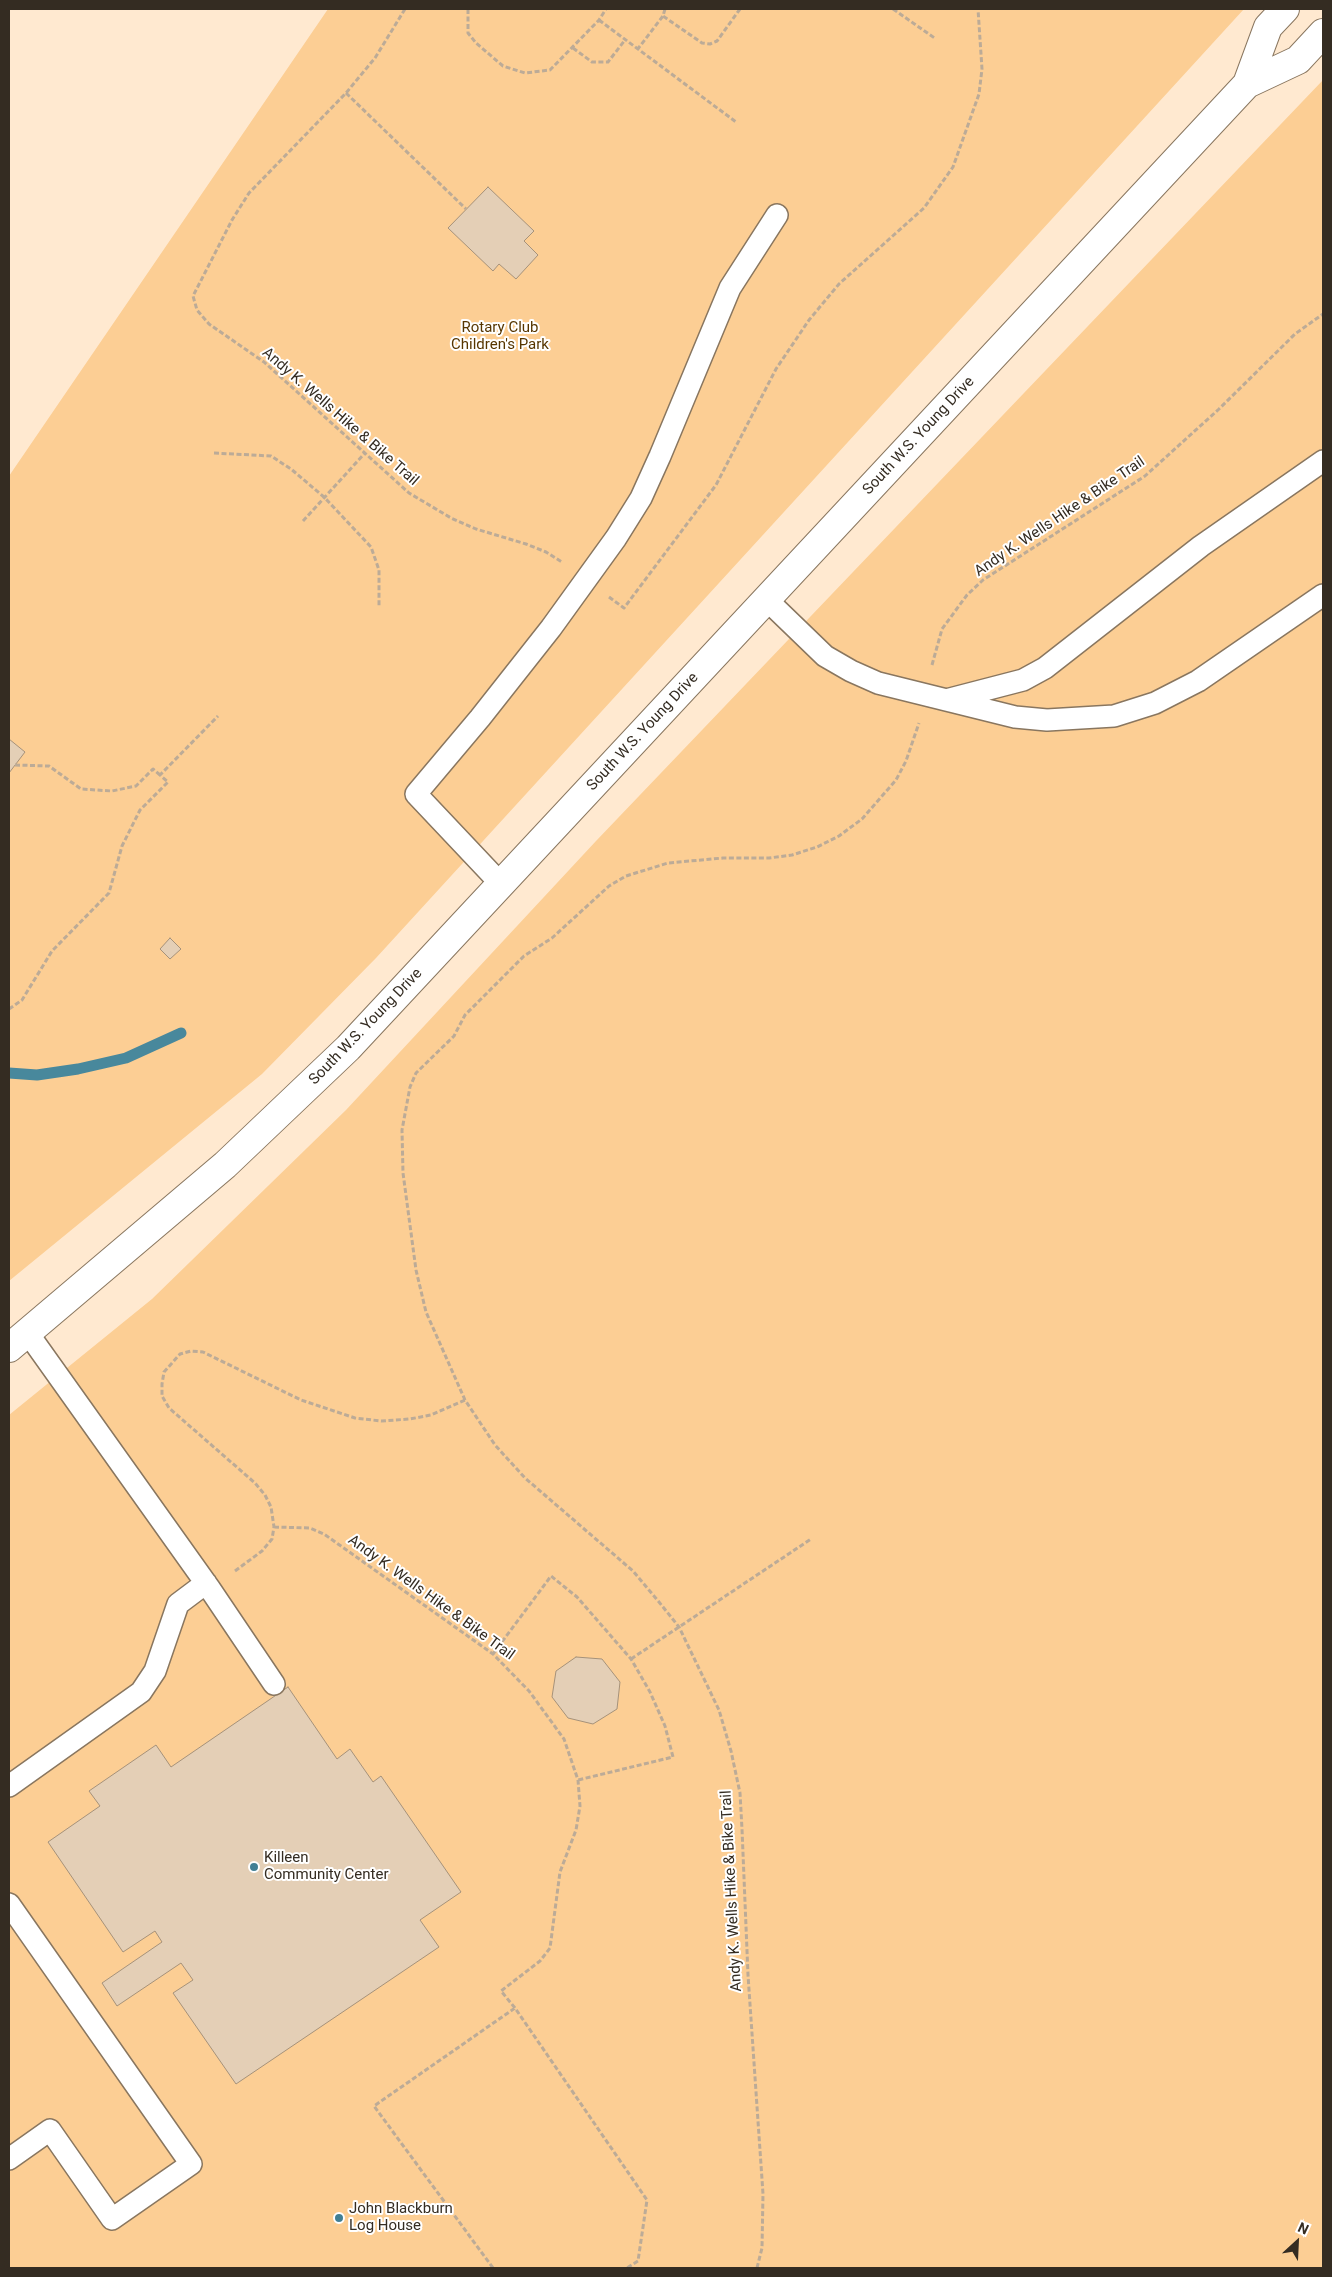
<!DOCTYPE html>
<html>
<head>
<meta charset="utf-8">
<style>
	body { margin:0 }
	#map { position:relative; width:1332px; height:2277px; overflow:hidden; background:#ffe9d0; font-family:Roboto,sans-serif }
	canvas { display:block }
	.frame { position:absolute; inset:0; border:10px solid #342c22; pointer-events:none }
	.north { position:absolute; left:1272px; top:2217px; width:50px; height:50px; -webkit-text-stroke:4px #fff; paint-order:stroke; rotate:25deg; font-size:14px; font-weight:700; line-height:20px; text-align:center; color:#342c22 }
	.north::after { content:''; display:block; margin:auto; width:18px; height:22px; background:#342c22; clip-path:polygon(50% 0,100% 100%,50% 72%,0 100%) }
</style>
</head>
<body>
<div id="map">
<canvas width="1332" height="2277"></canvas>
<div class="frame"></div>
<div class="north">N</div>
</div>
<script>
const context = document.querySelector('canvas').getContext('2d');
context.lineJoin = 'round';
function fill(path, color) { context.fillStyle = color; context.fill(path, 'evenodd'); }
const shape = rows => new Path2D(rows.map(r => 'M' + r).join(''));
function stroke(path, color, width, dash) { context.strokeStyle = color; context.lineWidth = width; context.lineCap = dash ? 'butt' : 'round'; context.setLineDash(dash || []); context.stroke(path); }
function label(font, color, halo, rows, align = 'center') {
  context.font = font + ' Roboto,sans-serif'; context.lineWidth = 4; context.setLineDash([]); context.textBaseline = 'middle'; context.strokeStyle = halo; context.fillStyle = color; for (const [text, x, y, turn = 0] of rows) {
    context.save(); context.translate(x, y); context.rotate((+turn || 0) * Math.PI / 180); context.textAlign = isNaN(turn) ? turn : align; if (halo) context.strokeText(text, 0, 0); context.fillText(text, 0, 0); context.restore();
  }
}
const green = shape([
	[328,9,1244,9,376,958,262,1074,9,1281,9,476],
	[1323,80,1323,2268,9,2268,9,1415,152,1299,346,1110,596,841]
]);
const stream = shape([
	[9,1073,37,1075,78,1069,126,1058,181,1033]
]);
const building = shape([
	[488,187,534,231,524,241,538,255,516,279,499,264,493,271,448,228,488,187],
	[9,739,25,752,9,773,9,739],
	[170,938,181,949,170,959,160,949,170,938],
	[576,1657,602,1659,620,1682,617,1709,593,1724,568,1718,552,1697,556,1671,576,1657],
	[288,1687,337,1759,350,1749,373,1782,381,1776,461,1892,420,1920,439,1947,236,2084,173,1993,193,1980,181,1963,117,2006,102,1983,162,1942,155,1931,123,1952,48,1842,100,1806,89,1791,156,1745,171,1767,288,1687]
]);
const path = shape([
	[405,9,375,58,346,93,249,193,232,220,193,296,197,310,209,324,264,362,409,493,451,518,476,529,526,544,546,552,562,562],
	[468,9,468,33,476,43,503,66,525,73,550,70,599,20,606,9],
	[665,9,663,16,702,43,710,44,717,41,740,9],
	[893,9,936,39],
	[599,20,736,122],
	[573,48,592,62,608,62,625,40],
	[637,50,663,16],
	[346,93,466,209],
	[214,453,271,456,291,469,324,497,371,547,379,570,379,607],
	[303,521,365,453],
	[609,597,624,608,716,485,776,369,809,320,839,284,924,208,953,167,979,94,982,69,978,9],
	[932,665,942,629,967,595,983,580,1145,476,1219,409,1295,334,1323,314],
	[15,765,49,766,81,789,112,791,136,786,153,769,160,775],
	[9,1009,22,1000,52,951,109,893,122,846,140,810,168,782,160,775,218,716],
	[274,1527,310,1528,324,1534,493,1654,529,1691,564,1739,578,1780,580,1806,576,1830,560,1872,550,1948,540,1961,501,1991,515,2008],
	[235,1571,262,1551,272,1539,274,1527,271,1507,265,1495,255,1483,169,1408,162,1396,162,1384,164,1372,180,1354,191,1351,203,1352,301,1400,355,1418,381,1421,410,1419,431,1415,465,1400],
	[493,1654,551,1576,577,1597,631,1659,650,1692,665,1726,673,1757,578,1780],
	[631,1659,811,1539],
	[493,2268,374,2106,515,2008,647,2200,638,2261,627,2268],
	[757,2268,762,2248,763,2194,748,1975,742,1829,740,1793,731,1751,719,1710,679,1627,659,1602,633,1571,525,1478,495,1445,465,1400,426,1312,416,1270,403,1173,402,1130,410,1087,416,1073,454,1036,465,1015,524,956,552,938,609,886,626,876,668,863,723,858,769,858,792,855,817,847,839,836,862,819,896,780,906,761,919,723]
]);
const service = shape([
	[767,600,825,656,851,671,878,683,1015,717,1047,720,1114,716,1155,703,1198,681,1323,595],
	[946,700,1023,680,1045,668,1201,546,1323,461],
	[501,884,416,794,480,718,551,628,616,538,641,498,660,456,730,288,777,215],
	[27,1332,210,1589,274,1684],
	[9,1786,141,1692,155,1671,178,1604,206,1583],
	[9,1904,191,2164,112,2219,50,2130,9,2159]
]);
const secondary = shape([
	[1247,84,1268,27,1285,9],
	[9,1348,225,1165,348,1048,1247,84,1298,60,1323,33]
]);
const markers = [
	[254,1867,5,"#417f94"],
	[339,2218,5,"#417f94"]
];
const parkNames = [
	["Rotary Club",500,328],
	["Children's Park",500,345]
];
const streetNames = [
	["Andy K. Wells Hike & Bike Trail",340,417,41],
	["South W.S. Young Drive",919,436,-47],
	["Andy K. Wells Hike & Bike Trail",1060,517,-34],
	["South W.S. Young Drive",643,732,-47],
	["South W.S. Young Drive",366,1027,-46],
	["Andy K. Wells Hike & Bike Trail",431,1598,36],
	["Andy K. Wells Hike & Bike Trail",732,1891,-93]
];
const poiNames = [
	["Killeen",264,1858],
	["Community Center",264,1875],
	["John Blackburn",349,2209],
	["Log House",349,2226]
];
fill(green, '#fcce94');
stroke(stream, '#48889c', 11);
fill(building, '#e4cfb6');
stroke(building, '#a6927a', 1);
stroke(service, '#89765f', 24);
stroke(secondary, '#89765f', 30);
stroke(path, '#bcab97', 3, [5, 2.5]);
stroke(service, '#fff', 21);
stroke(secondary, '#fff', 28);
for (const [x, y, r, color] of markers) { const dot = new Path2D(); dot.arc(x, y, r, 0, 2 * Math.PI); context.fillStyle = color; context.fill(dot); stroke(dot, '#fff', 2); }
label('15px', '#573600', '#fff', parkNames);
label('15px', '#342c22', '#fff', streetNames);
label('15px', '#342c22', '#fff', poiNames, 'left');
</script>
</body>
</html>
